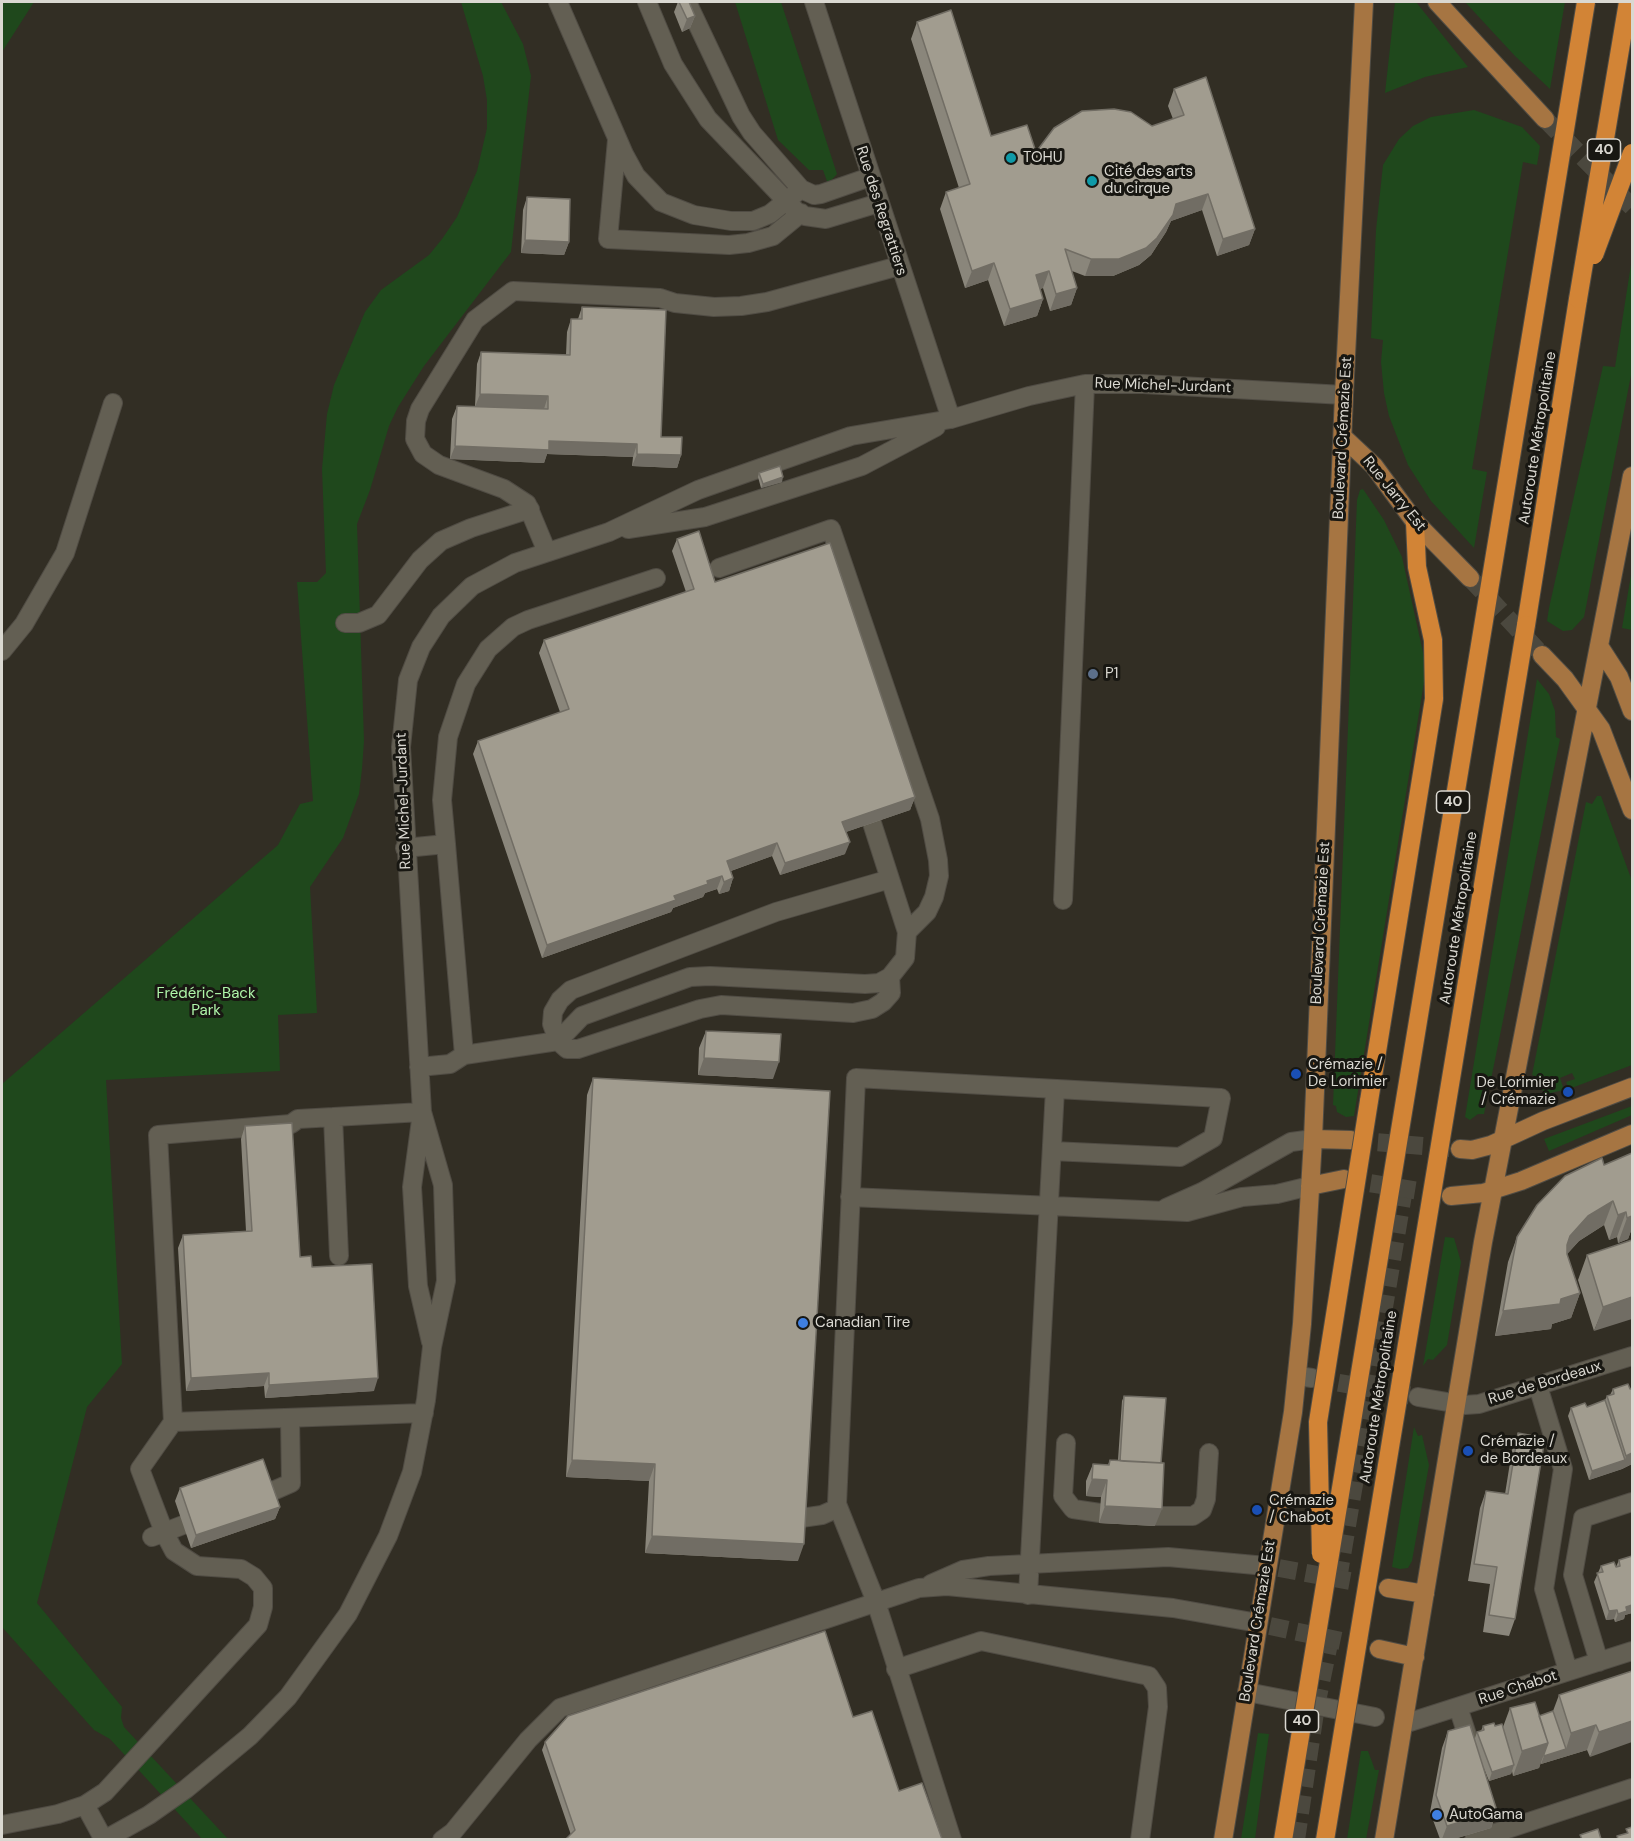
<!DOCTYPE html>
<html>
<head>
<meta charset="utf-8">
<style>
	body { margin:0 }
	#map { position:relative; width:1634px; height:1841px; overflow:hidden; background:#322e24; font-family:"DM Sans",sans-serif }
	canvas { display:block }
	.frame { position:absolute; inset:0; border:3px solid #dad8d1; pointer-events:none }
</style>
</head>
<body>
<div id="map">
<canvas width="1634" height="1841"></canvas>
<div class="frame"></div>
</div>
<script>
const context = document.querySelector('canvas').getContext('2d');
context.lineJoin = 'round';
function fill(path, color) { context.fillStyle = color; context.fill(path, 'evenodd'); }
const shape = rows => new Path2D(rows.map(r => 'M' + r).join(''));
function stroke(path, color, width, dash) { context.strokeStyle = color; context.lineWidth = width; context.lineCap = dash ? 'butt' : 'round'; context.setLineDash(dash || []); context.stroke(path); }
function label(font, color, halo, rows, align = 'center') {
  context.font = font + ' "DM Sans",sans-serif'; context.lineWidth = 6; context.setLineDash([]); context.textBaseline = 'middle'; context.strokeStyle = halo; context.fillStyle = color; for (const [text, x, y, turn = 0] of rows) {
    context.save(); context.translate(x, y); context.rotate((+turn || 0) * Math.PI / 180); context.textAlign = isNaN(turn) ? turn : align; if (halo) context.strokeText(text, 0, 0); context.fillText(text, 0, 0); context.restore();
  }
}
const green = shape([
	[2,2,34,2,2,52],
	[461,2,501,2,523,44,531,76,511,252,424,366,398,407,389,426,370,490,357,524,364,741,362,769,359,794,343,838,310,887,317,1013,278,1015,280,1071,106,1080,122,1364,87,1407,37,1603,122,1707,121,1718,124,1727,228,1839,202,1839,110,1739,94,1730,2,1627,2,1084,278,845,300,804,313,801,297,582,317,582,326,573,322,469,327,414,334,385,365,312,381,290,429,255,442,239,457,217,477,171,487,128,487,100,483,76],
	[735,2,781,2,837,174,828,184,823,170,809,170,778,140],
	[1395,2,1416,2,1468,67,1425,77,1385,93],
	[1465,2,1565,2,1550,89,1515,56],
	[1474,110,1522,127,1540,146,1537,165,1523,162,1472,469,1487,472,1474,548,1431,501,1408,465,1389,416,1384,393,1381,362,1383,340,1371,338,1376,230,1383,165,1399,139,1413,126,1431,117],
	[1632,258,1632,370,1584,617,1572,630,1563,631,1547,621,1549,608,1603,366,1615,367],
	[1363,489,1384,520,1402,557,1424,657,1424,682,1354,1116,1346,1117,1337,1112,1336,1106,1333,1105,1357,500,1360,490],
	[1632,569,1632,630,1622,628],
	[1537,679,1549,694,1555,711,1556,737,1560,739,1484,1114,1478,1114,1470,1120,1465,1117],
	[1597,796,1601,796,1632,881,1632,1065,1569,1089,1566,1082,1575,1079,1572,1073,1560,1078,1564,1090,1546,1094,1538,1085,1537,1077,1532,1075,1586,802,1592,804],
	[1632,1106,1632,1115,1549,1151,1544,1139],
	[1445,1237,1454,1238,1461,1262,1447,1345,1433,1360,1428,1359,1423,1366],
	[1414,1427,1418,1436,1422,1435,1429,1465,1412,1561,1408,1568,1400,1569,1392,1567],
	[1258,1733,1269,1734,1255,1839,1241,1839],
	[1361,1751,1368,1751,1375,1770,1379,1770,1366,1839,1347,1839]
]);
const minorTunnel = shape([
	[1312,1378,1413,1396],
	[1338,1579,1404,1189],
	[1296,1840,1316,1706,1330,1639]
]);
const majorTunnel = shape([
	[1545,119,1632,207],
	[1470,578,1542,655],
	[1351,1140,1460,1149],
	[1344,1179,1451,1196],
	[1279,1568,1388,1588],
	[1270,1626,1379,1649]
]);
const minor = shape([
	[558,2,624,154,636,176,661,202,694,215,731,221,753,221,770,214,801,189],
	[647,2,673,64,708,119,796,211,805,216,826,219,879,203],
	[687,2,741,116,752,133,801,189,814,195,821,194,870,177],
	[814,2,951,419],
	[617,140,608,239,729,245,748,243,773,236,801,213],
	[628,529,705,517,862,466,936,427],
	[547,552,527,504,504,489,439,465,423,454,415,439,416,421,420,409,475,320,513,291,660,298,675,303,714,307,741,306,767,302,899,266],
	[719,568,831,529,930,819,938,860,939,876,934,897,927,912,907,932],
	[345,623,359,623,378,615,420,560,441,541,471,528,530,509],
	[2,651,24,624,65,553,113,403],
	[446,844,464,1055],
	[405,848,446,844,442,800,448,737,466,684,488,649,513,627,528,620,656,578],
	[1063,900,1085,384],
	[890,977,891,993,883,1002,872,1009,853,1013,721,1005,700,1009,578,1049,567,1049,558,1041,552,1024,553,1012,560,1000,571,990,776,912,890,879],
	[419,1067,450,1064,464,1055,558,1041,582,1016,690,977,710,976,865,984,879,983,890,977,905,958,907,932,872,823],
	[422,1112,298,1119,291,1124,158,1135,173,1422,424,1413],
	[333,1117,339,1256],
	[421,1120,412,1187,418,1286,431,1342],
	[850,1197,1187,1212,1242,1197,1277,1194,1310,1186],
	[1166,1208,1202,1192,1291,1142,1313,1139],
	[1298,1376,1312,1378],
	[1538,1386,1563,1469,1544,1589,1568,1671],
	[1418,1397,1465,1405,1479,1404,1632,1356],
	[1066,1443,1063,1496,1073,1509,1100,1513],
	[266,1494,291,1483,290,1418],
	[1156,1516,1193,1516,1202,1510,1206,1499,1209,1453],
	[801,1518,822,1515,838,1508],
	[152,1537,183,1525],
	[931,1584,963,1570,989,1566,1168,1557,1266,1566],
	[1028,1595,1055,1089],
	[1599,1662,1573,1575,1583,1518,1632,1502],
	[896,1669,981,1641,1149,1676,1157,1688,1158,1707,1140,1840],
	[1247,1692,1375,1717],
	[1458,1707,1472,1750],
	[1404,1724,1632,1651],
	[85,1805,104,1840],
	[2,1825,58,1814,85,1805,105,1792,258,1625,263,1607,263,1588,254,1577,241,1569,197,1566,174,1551,164,1532,140,1469,173,1422],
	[104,1840,149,1815,186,1789,250,1736,288,1697,348,1614,388,1536,412,1472,426,1400,432,1347,446,1281,443,1185,422,1112,401,747,408,680,421,647,441,616,472,586,515,563,609,532,698,490,851,436,951,419,1029,396,1085,384,1143,384,1344,395],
	[442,1840,453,1832,528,1740,560,1708,919,1588,947,1586,1173,1608,1258,1623],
	[952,1840,876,1602,837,1504,856,1078,1221,1098,1213,1138,1180,1157,1052,1151],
	[1474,1840,1632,1788]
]);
const major = shape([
	[1437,2,1545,119],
	[1343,437,1374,466,1415,522,1470,578],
	[1599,646,1619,677,1632,711],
	[1542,655,1565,679,1601,729,1632,810],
	[1313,1139,1351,1140],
	[1460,1149,1472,1150,1491,1145,1543,1121,1632,1087],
	[1310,1186,1344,1179],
	[1451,1196,1483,1193,1521,1181,1632,1134],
	[1388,1588,1425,1594],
	[1379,1649,1415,1657],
	[1223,1840,1293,1412,1302,1324,1313,1139,1344,395,1364,2],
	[1384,1840,1483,1242,1632,476]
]);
const highway = shape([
	[1526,625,1578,299],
	[1369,1101,1434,699,1433,640,1417,567,1415,522]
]);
const highwayBridge = shape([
	[1594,255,1632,153],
	[1578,299,1628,2],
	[1321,1554,1318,1422,1369,1101],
	[1283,1840,1586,2],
	[1325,1840,1526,625]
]);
const wall = shape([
	[678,2,689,2,695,16,690,28,682,32,674,12],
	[917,22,991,136,1036,152,1152,126,1173,119,1168,106,1174,89,1255,229,1249,245,1217,256,1202,210,1171,221,1166,232,1151,255,1139,265,1113,276,1085,276,1072,271,1077,288,1071,305,1050,311,1043,288,1040,289,1043,299,1037,316,1004,326,988,280,965,288,940,209,946,192,959,188,911,39],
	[527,197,569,242,564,255,521,253,523,210],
	[582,307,661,437,681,455,677,468,632,466,633,457,547,454,544,463,450,459,452,419,457,406,475,406,477,364,481,352,566,355,567,332,571,319,578,319],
	[759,473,782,482,761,488,758,477],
	[677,539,715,582,915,797,910,810,846,832,845,854,780,875,772,856,731,871,733,878,729,891,719,894,717,889,705,893,703,897,673,908,671,912,542,958,473,754,478,741,560,712,539,653,544,640,686,592,672,551],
	[706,1031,773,1079,698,1075,699,1048],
	[593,1078,798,1561,645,1553,649,1481,566,1477,587,1095],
	[245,1126,300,1257,312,1267,374,1391,265,1398,264,1386,186,1391,178,1248,183,1235,246,1231,241,1139],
	[1632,1153,1631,1231,1628,1239,1618,1243,1617,1237,1609,1240,1604,1225,1579,1241,1567,1254,1580,1293,1571,1318,1552,1324,1551,1329,1495,1336,1508,1262,1517,1237,1604,1165],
	[1632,1240,1594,1331,1578,1280,1587,1255],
	[1632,1388,1632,1464,1622,1469,1589,1480,1568,1416,1571,1408,1587,1407,1605,1400,1607,1396,1610,1395,1613,1389],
	[1124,1396,1155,1526,1099,1523,1101,1497,1086,1496,1086,1481,1093,1464,1108,1465,1110,1460,1118,1460,1122,1401],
	[1518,1433,1515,1619,1509,1636,1483,1632,1490,1584,1468,1581,1480,1508,1486,1491,1505,1494,1512,1450],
	[180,1488,280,1507,275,1519,191,1548,175,1501],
	[1619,1560,1632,1613,1625,1615,1624,1619,1615,1622,1614,1619,1606,1620,1594,1582,1601,1566,1616,1567],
	[1632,1671,1590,1757,1587,1750,1541,1764,1541,1762,1539,1768,1513,1776,1512,1771,1511,1774,1489,1781,1483,1766,1497,1811,1491,1828,1454,1839,1440,1839,1430,1812,1442,1748,1448,1731,1475,1738,1477,1732,1481,1731,1483,1726,1503,1727,1510,1708,1539,1716,1553,1711,1559,1695],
	[853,1717,899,1791,942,1839,571,1835,542,1750,545,1742]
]);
const shadedWall = shape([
	[695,16,690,28,682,32,687,19],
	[1208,194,1202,210,1171,221,1166,232,1151,255,1139,265,1113,276,1085,276,1091,259,1176,204],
	[1255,229,1249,245,1217,256,1223,239],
	[525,240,569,242,564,255,521,253],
	[994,263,988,280,965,288,972,271],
	[1049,271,1043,288,1030,292,1036,275],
	[1077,288,1071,305,1050,311,1056,294],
	[1043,299,1037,316,1004,326,1010,309],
	[480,394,548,396,544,409,475,407],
	[549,441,637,444,633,457,547,454,544,463,450,459,455,446],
	[637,454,681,455,677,468,632,466],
	[783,477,782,482,761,488,763,484],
	[915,797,910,810,837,835,842,822],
	[850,842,845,854,780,875,785,863],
	[777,843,772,856,722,874,727,861],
	[722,876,717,889,705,893,703,897,673,908,671,912,542,958,547,945,674,896,707,881],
	[733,878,729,891,719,894,724,882],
	[704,1058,779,1062,773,1079,698,1075],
	[1613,1201,1604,1225,1579,1241,1561,1261,1570,1236,1588,1216],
	[1626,1212,1617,1237,1609,1240,1618,1215],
	[1632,1214,1632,1228,1628,1239,1618,1243,1627,1218],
	[1580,1293,1571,1318,1552,1324,1551,1329,1495,1336,1503,1311,1561,1299],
	[1632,1297,1632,1319,1594,1331,1603,1307],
	[269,1373,264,1386,186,1391,191,1378],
	[378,1378,374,1391,265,1398,269,1385],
	[1632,1453,1632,1464,1622,1469,1589,1480,1592,1471,1625,1460,1626,1456],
	[572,1460,655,1464,649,1481,566,1477],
	[1092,1479,1107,1480,1101,1497,1086,1496],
	[1105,1506,1162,1509,1155,1526,1099,1523],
	[280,1507,275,1519,191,1548,196,1535],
	[652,1536,804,1544,798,1561,645,1553],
	[1632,1605,1632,1613,1625,1615,1624,1619,1615,1622,1618,1614,1626,1607],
	[1617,1610,1614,1619,1606,1620,1609,1611],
	[1632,1721,1632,1742,1590,1757,1599,1732],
	[1596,1725,1587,1750,1541,1764,1544,1756,1566,1749,1571,1733],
	[1548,1743,1539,1768,1513,1776,1522,1751],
	[1514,1765,1511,1774,1489,1781,1492,1772],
	[1497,1811,1491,1828,1454,1839,1442,1839,1447,1826]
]);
const building = shape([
	[679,2,689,2,695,16,687,19,679,2],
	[951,10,991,136,1027,125,1036,152,1054,128,1082,111,1114,109,1131,112,1152,126,1184,115,1174,89,1206,77,1255,229,1223,239,1208,194,1176,204,1173,215,1157,238,1146,248,1119,259,1091,259,1065,249,1077,288,1056,294,1049,271,1036,275,1043,299,1010,309,994,263,972,271,946,192,970,184,917,22,951,10],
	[527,197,570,199,569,242,525,240,527,197],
	[582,307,666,310,661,437,682,437,681,455,637,454,637,444,549,441,549,450,455,446,457,406,548,409,548,396,480,394,481,352,570,355,571,319,582,319,582,307],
	[780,466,783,477,763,484,759,473,780,466],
	[699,531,715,582,830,543,915,797,842,822,850,842,785,863,777,843,727,861,733,878,724,882,722,876,707,881,708,884,674,896,676,900,547,945,478,741,569,709,544,640,694,589,677,539,699,531],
	[706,1031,781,1034,779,1062,704,1058,706,1031],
	[593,1078,830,1091,804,1544,652,1536,655,1464,572,1460,593,1078],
	[292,1123,300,1257,311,1256,312,1267,372,1264,378,1378,269,1385,269,1373,191,1378,183,1235,252,1231,245,1126,292,1123],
	[1632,1153,1632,1216,1627,1218,1626,1212,1618,1215,1613,1201,1588,1216,1570,1236,1567,1245,1567,1254,1580,1293,1561,1299,1560,1304,1503,1311,1517,1237,1537,1205,1565,1176,1602,1158,1604,1165,1632,1153],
	[1632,1240,1632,1297,1603,1307,1587,1255,1632,1240],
	[1628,1384,1630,1389,1632,1388,1632,1453,1626,1456,1607,1396,1614,1394,1613,1389,1628,1384],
	[1124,1396,1166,1398,1161,1463,1120,1461,1124,1396],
	[1605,1400,1625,1460,1592,1471,1571,1408,1585,1403,1587,1407,1605,1400],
	[1518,1433,1545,1438,1515,1619,1489,1615,1497,1567,1474,1564,1486,1491,1508,1494,1518,1433],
	[263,1459,280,1507,196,1535,180,1488,263,1459],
	[1110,1460,1164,1463,1162,1509,1105,1506,1107,1480,1092,1479,1093,1464,1109,1465,1110,1460],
	[1632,1556,1632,1605,1626,1607,1627,1611,1618,1614,1617,1610,1609,1611,1597,1573,1603,1572,1601,1566,1614,1562,1616,1567,1620,1566,1619,1560,1632,1556],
	[825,1631,853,1717,872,1711,899,1791,922,1783,942,1839,566,1839,575,1830,545,1742,568,1716,825,1631],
	[1632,1671,1632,1721,1599,1732,1596,1725,1571,1733,1559,1695,1632,1671],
	[1535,1702,1548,1743,1522,1751,1510,1708,1535,1702],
	[1553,1711,1566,1749,1544,1756,1544,1754,1548,1743,1539,1716,1553,1711],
	[1494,1723,1495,1726,1502,1724,1514,1765,1492,1772,1477,1732,1484,1730,1483,1726,1494,1723],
	[1470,1725,1497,1811,1447,1826,1436,1795,1448,1731,1470,1725],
	[1632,1827,1632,1839,1618,1839,1617,1836,1628,1833,1626,1829,1632,1827],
	[1598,1829,1601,1839,1582,1839,1580,1835,1598,1829]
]);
const markers = [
	[1011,158,6,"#0f9aa8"],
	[1092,181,6,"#0f9aa8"],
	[1093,674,6,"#5c6f8a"],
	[1296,1074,6,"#1a4fb4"],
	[1568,1092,6,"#1a4fb4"],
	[803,1323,6,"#3f7fe0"],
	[1468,1451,6,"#1a4fb4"],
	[1257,1510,6,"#1a4fb4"],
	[1437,1815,6,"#3f7fe0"]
];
const shields = [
	[1604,150,33],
	[1453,802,33],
	[1302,1721,33]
];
const shieldNames = [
	["40",1604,150],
	["40",1453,802],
	["40",1302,1721]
];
const poiNames = [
	["TOHU",1023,158],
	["Cité des arts",1104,172],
	["du cirque",1104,189],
	["P1",1105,674],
	["Crémazie /",1308,1065],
	["De Lorimier",1308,1082],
	["De Lorimier",1556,1083,"right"],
	["/ Crémazie",1556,1100,"right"],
	["Canadian Tire",815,1323],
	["Crémazie /",1480,1442],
	["de Bordeaux",1480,1459],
	["Crémazie",1269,1501],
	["/ Chabot",1269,1518],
	["AutoGama",1449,1815]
];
const streetNames = [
	["Rue des Regrattiers",881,211,72],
	["Rue Michel-Jurdant",1163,386,2],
	["Boulevard Crémazie Est",1343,438,-87],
	["Autoroute Métropolitaine",1538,438,-81],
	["Rue Jarry Est",1394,494,51],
	["Rue Michel-Jurdant",404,801,-92],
	["Autoroute Métropolitaine",1459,918,-81],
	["Boulevard Crémazie Est",1321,923,-87],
	["Rue de Bordeaux",1545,1383,-17],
	["Autoroute Métropolitaine",1379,1397,-81],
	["Boulevard Crémazie Est",1258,1621,-81],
	["Rue Chabot",1518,1688,-18]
];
const parkNames = [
	["Frédéric-Back",206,994],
	["Park",206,1011]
];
fill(green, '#1f481c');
stroke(minorTunnel, '#4b483e', 18, [18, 9]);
stroke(majorTunnel, '#4b483e', 18, [18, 9]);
stroke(minor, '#504c44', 20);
stroke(major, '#504c44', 20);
stroke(highway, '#504c44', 20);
stroke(minor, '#635f53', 18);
stroke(major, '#a67542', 18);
stroke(highway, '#d28436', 18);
stroke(highwayBridge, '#504c44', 20, []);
stroke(highwayBridge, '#d28436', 18);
fill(wall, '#8a867b');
fill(shadedWall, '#716d64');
fill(building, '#a19c8f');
stroke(building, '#716d64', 1.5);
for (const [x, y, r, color] of markers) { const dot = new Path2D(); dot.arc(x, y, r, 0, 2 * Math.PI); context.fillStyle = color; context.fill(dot); stroke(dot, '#181712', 2); }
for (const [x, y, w] of shields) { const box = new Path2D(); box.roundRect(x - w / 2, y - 11, w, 22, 4.5); context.fillStyle = '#181712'; context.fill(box); stroke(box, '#dad8d1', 1.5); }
label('bold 14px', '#dad8d1', null, shieldNames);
label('15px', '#dad8d1', '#181712', poiNames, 'left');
label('15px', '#dad8d1', '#181712', streetNames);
label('15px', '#aff6a9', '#181712', parkNames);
</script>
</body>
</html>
